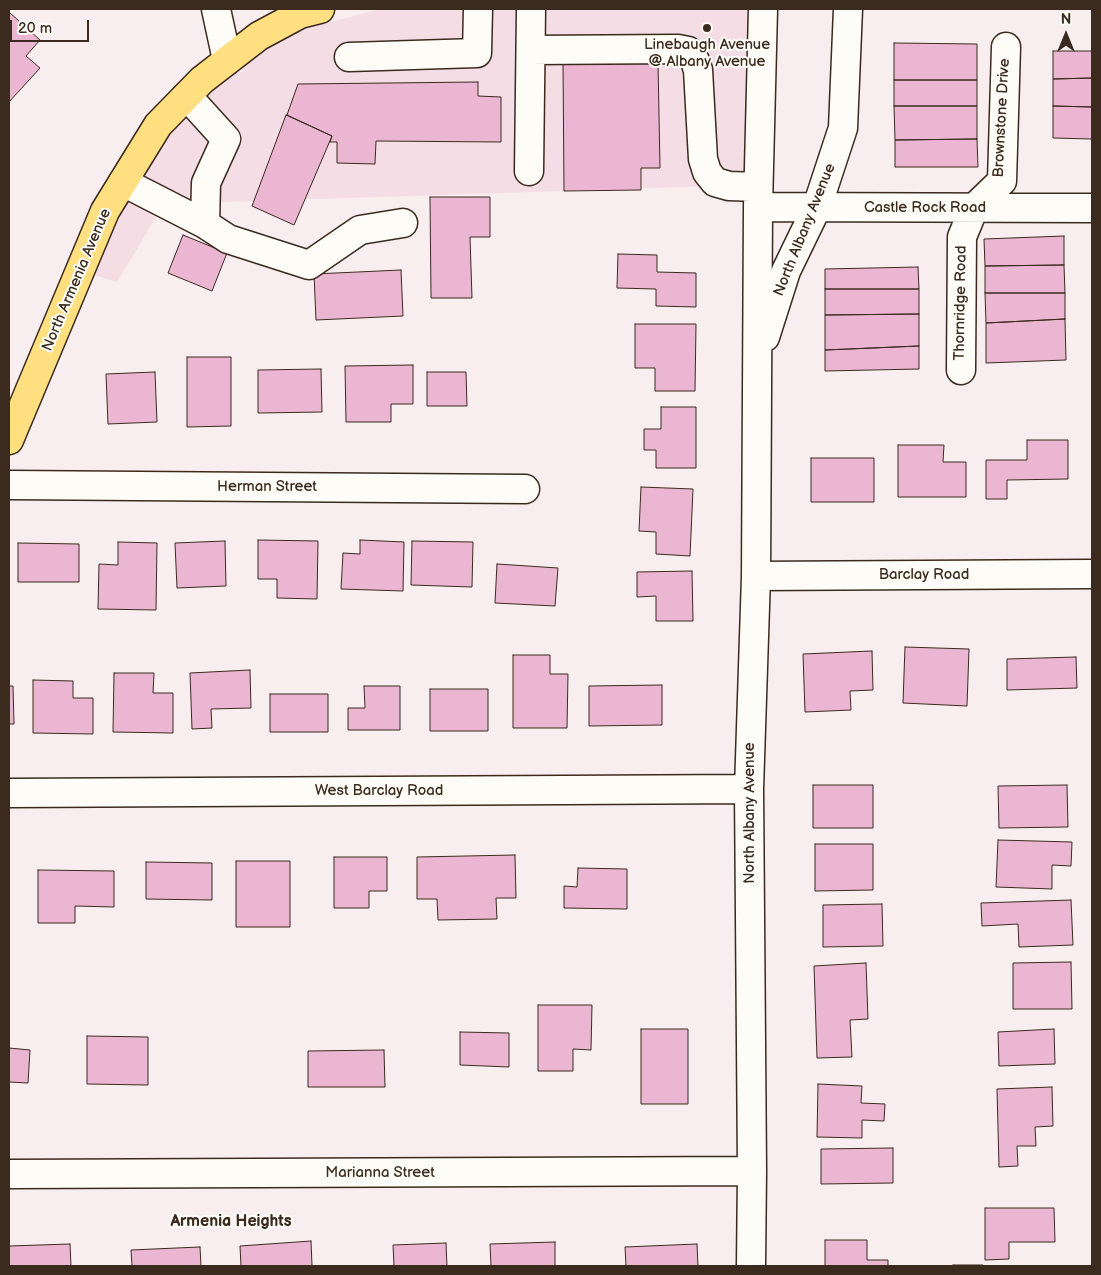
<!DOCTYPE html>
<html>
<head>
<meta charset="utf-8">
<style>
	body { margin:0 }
	#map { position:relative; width:1101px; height:1275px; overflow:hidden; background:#f9eeef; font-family:"Balsamiq Sans",sans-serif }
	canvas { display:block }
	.frame { position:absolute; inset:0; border:10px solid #3b2a1e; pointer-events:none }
	.north { position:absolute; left:1041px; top:10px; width:50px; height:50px; -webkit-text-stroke:4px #fdfcf7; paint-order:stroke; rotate:0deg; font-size:14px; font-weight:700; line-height:20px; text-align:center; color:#3b2a1e }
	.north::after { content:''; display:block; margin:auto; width:18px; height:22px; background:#3b2a1e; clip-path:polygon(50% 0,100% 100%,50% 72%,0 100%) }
	.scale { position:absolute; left:10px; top:20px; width:79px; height:22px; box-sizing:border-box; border:2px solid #3b2a1e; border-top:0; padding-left:6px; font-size:15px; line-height:18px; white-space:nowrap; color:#3b2a1e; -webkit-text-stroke:4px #fdfcf7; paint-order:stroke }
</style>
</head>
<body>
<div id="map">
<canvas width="1101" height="1275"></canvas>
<div class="frame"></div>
<div class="north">N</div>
<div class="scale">20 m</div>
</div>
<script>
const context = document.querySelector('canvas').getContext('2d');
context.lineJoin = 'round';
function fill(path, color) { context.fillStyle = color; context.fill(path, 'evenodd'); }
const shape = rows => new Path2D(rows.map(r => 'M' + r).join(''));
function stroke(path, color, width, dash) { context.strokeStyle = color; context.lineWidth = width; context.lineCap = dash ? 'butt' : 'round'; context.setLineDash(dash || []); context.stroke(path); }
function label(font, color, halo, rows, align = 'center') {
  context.font = font + ' "Balsamiq Sans",sans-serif'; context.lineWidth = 4; context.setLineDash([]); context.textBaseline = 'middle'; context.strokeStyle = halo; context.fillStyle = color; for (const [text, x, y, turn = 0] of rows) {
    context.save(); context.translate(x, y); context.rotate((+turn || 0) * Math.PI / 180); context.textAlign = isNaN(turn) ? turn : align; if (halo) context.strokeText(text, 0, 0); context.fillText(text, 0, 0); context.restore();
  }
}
const built = shape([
	[380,9,749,9,745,185,164,204,117,282,94,275,117,219,168,136,211,92,233,74,244,71,243,66,266,49,304,29]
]);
const building = shape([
	[9,12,40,40,26,56,40,68,9,102,9,12],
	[894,43,977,44,977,80,894,80,894,43],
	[1053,51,1092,51,1092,78,1053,79,1053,51],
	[658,62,660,168,641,168,641,190,564,191,563,63,658,62],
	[1092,78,1092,107,1053,106,1053,79,1092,78],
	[894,80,977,80,977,106,894,106,894,80],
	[478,82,478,96,501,97,501,142,376,141,375,164,337,163,337,142,330,142,332,136,287,115,298,84,478,82],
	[894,106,977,106,977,139,895,140,894,106],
	[1053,106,1092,107,1092,139,1053,138,1053,106],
	[286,115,332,136,294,225,252,206,286,115],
	[977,139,978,167,895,167,895,140,977,139],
	[430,197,490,197,490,237,470,237,472,298,431,298,430,197],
	[183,235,227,253,212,291,168,273,183,235],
	[1064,236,1064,265,985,266,984,239,1064,236],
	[618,254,657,255,657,272,696,273,696,307,656,306,656,289,617,288,618,254],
	[1064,265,1065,293,985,293,985,266,1064,265],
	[918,267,919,289,825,289,825,269,918,267],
	[401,270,403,316,316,320,314,274,401,270],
	[825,289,919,289,919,314,825,315,825,289],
	[985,293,1065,293,1065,319,986,323,985,293],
	[919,314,919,346,825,350,825,315,919,314],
	[1065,319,1066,360,986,363,986,323,1065,319],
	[635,324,696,324,695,391,655,391,655,368,635,368,635,324],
	[919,346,919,369,825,371,825,350,919,346],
	[187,357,231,357,231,426,187,427,187,357],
	[413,365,413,404,391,404,391,422,346,422,345,366,413,365],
	[321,369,322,412,258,413,258,370,321,369],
	[155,372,157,422,108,424,106,374,155,372],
	[427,372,466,372,467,406,427,406,427,372],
	[661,407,696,407,696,468,656,468,656,450,644,450,644,429,661,429,661,407],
	[1027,440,1068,440,1068,479,1007,480,1007,499,986,499,986,460,1027,460,1027,440],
	[898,445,944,445,943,462,966,462,966,497,898,497,898,445],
	[811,458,874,458,874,502,811,502,811,458],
	[641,487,693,489,690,556,656,554,656,532,639,531,641,487],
	[258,540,318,541,317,599,277,598,277,579,258,579,258,540],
	[360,540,404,542,403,591,341,589,343,553,360,554,360,540],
	[225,541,226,586,177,588,175,543,225,541],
	[412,541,473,542,472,587,411,585,412,541],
	[118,542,157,543,156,610,98,609,99,564,118,565,118,542],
	[18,543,79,544,79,582,18,582,18,543],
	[497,564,558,568,555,606,495,603,497,564],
	[692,571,693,621,656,621,656,596,637,597,637,572,692,571],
	[905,647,969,649,967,706,903,703,905,647],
	[872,651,873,690,850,691,851,710,805,712,803,654,872,651],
	[513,655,550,655,550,674,568,674,567,728,513,728,513,655],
	[1076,657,1077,688,1007,690,1007,659,1076,657],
	[250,670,251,708,211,709,212,728,192,729,190,673,250,670],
	[114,673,154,673,153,693,173,693,173,733,113,732,114,673],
	[33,680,73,681,73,698,93,698,93,734,33,733,33,680],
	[662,685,662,725,589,726,589,686,662,685],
	[9,686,13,686,14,724,9,724,9,686],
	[364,686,400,686,400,730,348,730,348,708,365,708,364,686],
	[430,689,488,689,488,731,430,731,430,689],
	[270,694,328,694,328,732,270,732,270,694],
	[813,785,873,785,873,828,813,828,813,785],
	[1067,785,1068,827,999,828,998,786,1067,785],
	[998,840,1072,842,1071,866,1052,865,1052,889,996,887,998,840],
	[815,844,873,844,873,890,815,891,815,844],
	[515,855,516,898,496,898,497,919,438,920,437,899,417,899,417,857,515,855],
	[334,857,387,857,387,891,369,891,369,908,334,908,334,857],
	[236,861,290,861,290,927,236,927,236,861],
	[146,862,212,863,212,900,146,899,146,862],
	[578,868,627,869,627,909,564,908,564,886,577,887,578,868],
	[38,870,114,871,114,907,75,906,75,923,38,923,38,870],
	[1071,900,1073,945,1019,947,1018,924,982,926,981,903,1071,900],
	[882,904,883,946,823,947,823,905,882,904],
	[1071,962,1072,1009,1013,1009,1013,963,1071,962],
	[866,963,868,1019,850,1020,852,1057,817,1058,814,966,866,963],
	[538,1005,592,1005,591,1050,573,1049,573,1071,538,1071,538,1005],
	[641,1029,688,1029,688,1104,641,1104,641,1029],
	[1054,1029,1055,1064,999,1066,998,1032,1054,1029],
	[460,1032,509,1033,509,1067,460,1065,460,1032],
	[87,1036,148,1037,148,1085,87,1084,87,1036],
	[9,1048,30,1050,28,1083,9,1082,9,1048],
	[384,1050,385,1087,308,1087,308,1051,384,1050],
	[818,1084,862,1086,861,1103,885,1104,884,1121,862,1120,862,1138,817,1137,818,1084],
	[1052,1087,1053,1126,1035,1127,1036,1146,1017,1146,1018,1166,999,1167,997,1089,1052,1087],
	[893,1148,893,1183,821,1184,821,1149,893,1148],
	[985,1208,1054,1208,1055,1242,1009,1242,1009,1259,985,1260,985,1208],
	[825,1240,867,1240,867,1260,888,1260,888,1266,825,1266,825,1240],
	[311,1241,312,1266,241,1266,240,1246,311,1241],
	[555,1242,555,1266,491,1266,490,1244,555,1242],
	[446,1243,447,1266,394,1266,393,1245,446,1243],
	[70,1244,71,1266,9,1266,9,1246,70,1244],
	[697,1244,698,1266,626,1266,625,1247,697,1244],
	[200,1247,201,1266,132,1266,131,1250,200,1247],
	[953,1265,983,1265,983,1266,953,1266,953,1265]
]);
const minor = shape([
	[216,9,227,60],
	[531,50,678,49,688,51,695,61,698,70,703,159,707,172,715,182,729,186,758,187],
	[349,57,477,53,478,9],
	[187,96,226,139,206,183,205,224,228,239,309,265,360,230,403,223],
	[529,171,531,9],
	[123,182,205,224],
	[758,207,1092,208],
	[765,337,786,271,817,207,843,128,848,9],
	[961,370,962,237,974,208,1002,181,1006,47],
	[9,485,525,489],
	[756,576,1092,574],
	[9,793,749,789],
	[9,1174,752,1171],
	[751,1266,752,1171,749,789,756,576,758,207,763,9]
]);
const major = shape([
	[9,440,105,211,158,125,202,80,259,36,300,14,320,9]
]);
const markers = [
	[707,28,5,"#3b2a1e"]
];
const poiNames = [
	["Linebaugh Avenue",707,45],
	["@ Albany Avenue",707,62]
];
const streetNames = [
	["Brownstone Drive",1002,118,-87],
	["Castle Rock Road",925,208],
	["North Albany Avenue",805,230,-68],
	["North Armenia Avenue",77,280,-67],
	["Thornridge Road",961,303,-89],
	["Herman Street",267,487],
	["Barclay Road",924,575],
	["West Barclay Road",379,791],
	["North Albany Avenue",750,813,-90],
	["Marianna Street",380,1173]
];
const neighbourhoodNames = [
	["Armenia Heights",231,1222]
];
fill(built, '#f5dde6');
fill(building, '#ebb6d1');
stroke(building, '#3b2a1e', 1);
stroke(minor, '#3b2a1e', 31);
stroke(major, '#3b2a1e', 31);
stroke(minor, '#fdfcf7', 28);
stroke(major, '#ffdf80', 28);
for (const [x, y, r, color] of markers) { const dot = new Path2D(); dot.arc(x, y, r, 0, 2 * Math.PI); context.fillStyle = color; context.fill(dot); stroke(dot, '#fdfcf7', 2); }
label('15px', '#3b2a1e', '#fdfcf7', poiNames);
label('15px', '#3b2a1e', '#fdfcf7', streetNames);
label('bold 16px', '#3b2a1e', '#fdfcf7', neighbourhoodNames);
</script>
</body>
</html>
